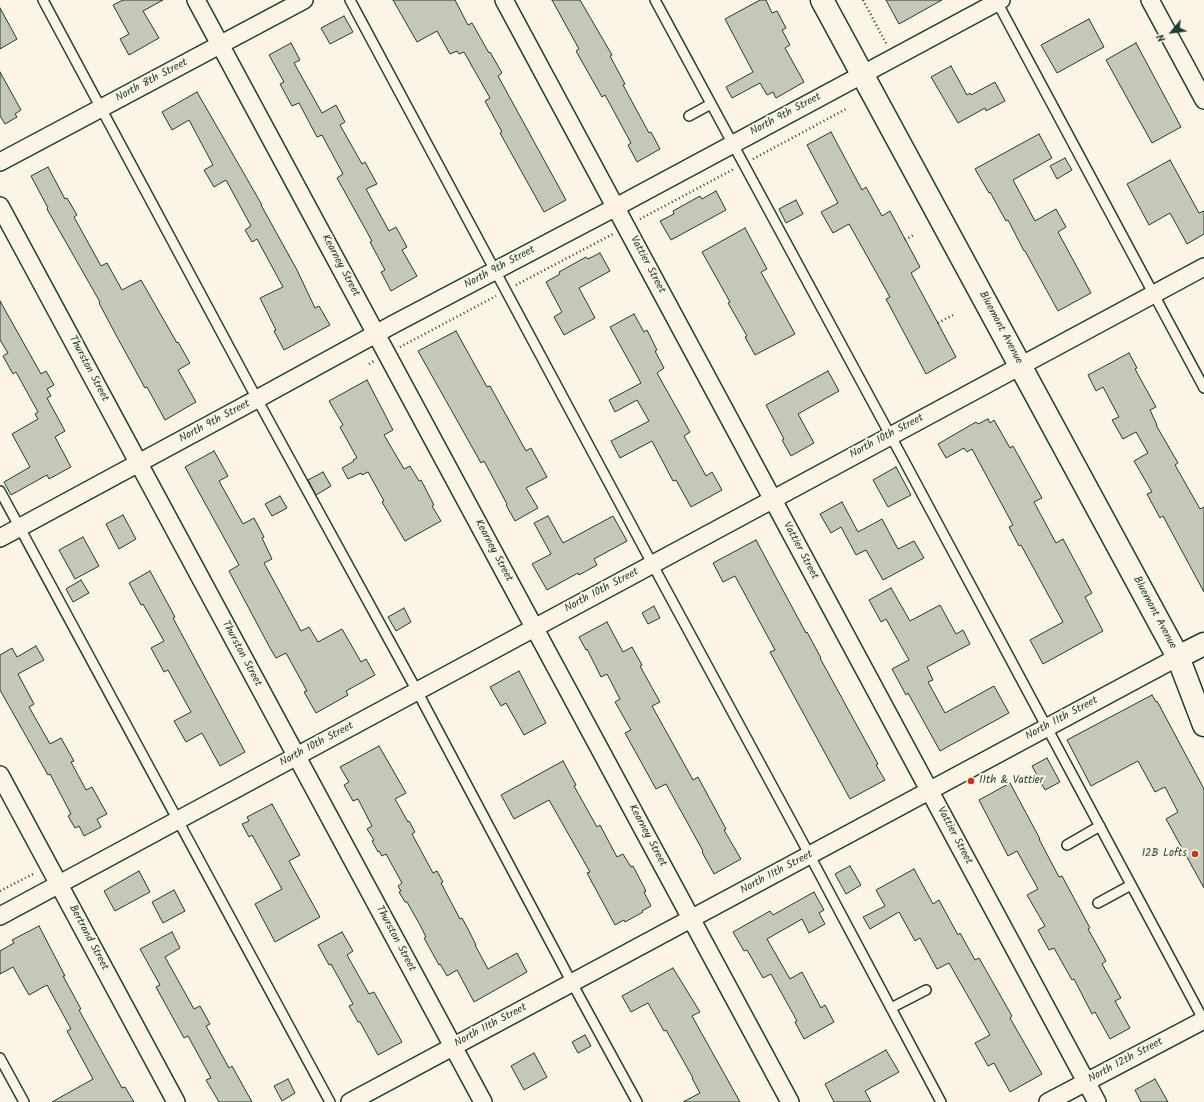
<!DOCTYPE html>
<html>
<head>
<meta charset="utf-8">
<style>
	body { margin:0 }
	#map { position:relative; width:1204px; height:1102px; overflow:hidden; background:#fcf5e5; font-family:Kalam,sans-serif }
	canvas { display:block }
	.north { position:absolute; left:1152px; top:12px; width:40px; height:40px; -webkit-text-stroke:3px #fcf5e5; paint-order:stroke; rotate:241deg; font-size:11px; font-weight:700; line-height:16px; text-align:center; color:#1f3d34 }
	.north::after { content:''; display:block; margin:auto; width:14px; height:18px; background:#1f3d34; clip-path:polygon(50% 0,100% 100%,50% 72%,0 100%) }
</style>
</head>
<body>
<div id="map">
<canvas width="1204" height="1102"></canvas>
<div class="north">N</div>
</div>
<script>
const context = document.querySelector('canvas').getContext('2d');
context.lineJoin = 'round';
function fill(path, color) { context.fillStyle = color; context.fill(path, 'evenodd'); }
const shape = rows => new Path2D(rows.map(r => 'M' + r).join(''));
function stroke(path, color, width, dash) { context.strokeStyle = color; context.lineWidth = width; context.lineCap = dash ? 'butt' : 'round'; context.setLineDash(dash || []); context.stroke(path); }
function label(font, color, halo, rows, align = 'center') {
  context.font = font + ' Kalam,sans-serif'; context.lineWidth = 4; context.setLineDash([]); context.textBaseline = 'middle'; context.strokeStyle = halo; context.fillStyle = color; for (const [text, x, y, turn = 0] of rows) {
    context.save(); context.translate(x, y); context.rotate((+turn || 0) * Math.PI / 180); context.textAlign = isNaN(turn) ? turn : align; if (halo) context.strokeText(text, 0, 0); context.fillText(text, 0, 0); context.restore();
  }
}
const building = shape([
	[123,0,163,0,143,11,159,38,129,55,120,39,129,34,113,5,123,0],
	[393,0,455,0,468,25,472,23,489,53,490,52,502,73,498,76,566,200,544,212,500,133,502,132,485,101,490,98,464,52,459,54,457,51,450,54,437,31,417,42,393,0],
	[552,0,580,0,612,55,610,56,625,84,623,85,649,133,651,132,660,149,637,162,628,145,631,143,605,95,602,97,576,51,579,49,552,0],
	[760,0,766,0,772,13,777,11,786,28,782,30,790,45,785,48,804,82,776,98,773,92,767,95,760,83,732,98,726,87,753,72,725,19,760,0],
	[886,0,942,0,899,24,886,0],
	[0,8,17,39,0,49,0,8],
	[344,16,353,32,330,44,321,28,344,16],
	[1089,19,1104,47,1057,73,1041,45,1089,19],
	[291,43,300,60,294,63,322,113,336,105,345,122,340,125,362,164,365,162,377,184,366,189,389,231,396,227,407,247,402,250,417,276,391,291,381,272,385,270,370,242,372,241,337,178,343,174,322,135,317,137,299,103,292,106,280,84,284,82,269,55,291,43],
	[1136,43,1181,127,1152,143,1106,60,1136,43],
	[951,66,967,95,970,93,971,95,995,82,1005,101,986,111,985,108,958,123,931,77,951,66],
	[0,72,21,110,15,114,17,117,5,124,0,116,0,72],
	[197,92,262,205,261,205,297,270,315,308,319,306,330,325,284,350,274,331,276,330,260,298,283,287,257,239,252,242,245,230,251,226,226,180,214,187,204,170,213,165,189,120,172,130,162,112,197,92],
	[831,132,862,190,866,187,882,216,890,211,920,267,911,273,956,357,926,374,886,299,890,297,849,224,833,233,821,212,838,203,807,145,831,132],
	[1039,134,1052,158,1013,180,1035,221,1056,209,1066,227,1058,232,1091,293,1058,311,1025,251,1024,251,1008,220,1006,221,990,192,989,193,975,169,1039,134],
	[1065,158,1072,170,1057,179,1050,166,1065,158],
	[1170,160,1199,213,1204,211,1204,234,1187,244,1170,213,1149,225,1127,184,1170,160],
	[48,167,65,199,67,198,77,215,74,217,101,266,107,263,122,290,141,280,177,343,178,342,190,363,178,370,196,402,165,420,147,387,145,388,116,335,99,303,100,302,47,209,48,208,31,176,48,167],
	[716,191,726,210,671,240,660,221,674,214,673,211,700,196,702,199,716,191],
	[796,200,803,214,786,223,779,209,796,200],
	[745,228,767,269,761,272,795,334,755,355,745,337,747,336,728,303,730,302,702,252,745,228],
	[600,253,610,271,579,288,595,318,564,335,554,317,562,312,546,282,560,274,559,272,586,257,588,259,600,253],
	[0,301,41,374,46,371,54,385,47,389,51,396,47,398,65,431,55,437,71,467,49,479,47,475,11,495,4,482,30,467,12,434,38,419,35,414,38,412,16,372,13,374,3,356,8,353,0,340,0,301],
	[634,314,644,332,647,330,657,350,655,351,664,368,657,373,690,432,684,436,706,476,712,472,722,490,691,507,676,480,673,481,652,441,620,458,611,441,649,421,637,400,615,412,609,400,641,383,610,327,634,314],
	[456,331,487,387,490,386,526,451,531,448,547,477,526,488,538,508,515,521,506,505,507,504,484,461,481,463,418,351,456,331],
	[1129,353,1137,368,1135,369,1156,407,1150,410,1157,425,1156,425,1178,463,1175,465,1200,509,1204,507,1204,592,1163,516,1160,518,1147,494,1152,492,1134,461,1148,453,1136,432,1123,439,1112,420,1119,417,1103,387,1096,391,1088,375,1129,353],
	[828,371,839,391,798,414,814,443,791,456,782,440,784,439,766,405,828,371],
	[367,380,393,430,384,435,404,469,410,466,419,481,421,480,434,505,432,506,441,521,405,541,382,502,384,501,368,472,362,475,361,473,348,479,342,468,354,461,353,460,357,458,340,427,343,425,329,401,367,380],
	[988,419,990,423,994,420,1010,448,1013,446,1042,498,1034,502,1056,543,1063,539,1092,593,1085,597,1103,631,1043,664,1030,640,1063,622,1021,545,1019,546,1009,527,1013,525,972,449,967,452,964,448,946,458,938,444,976,422,978,424,988,419],
	[214,451,228,476,219,481,243,524,254,518,264,537,262,538,272,559,264,563,301,631,309,627,318,642,342,629,361,662,366,659,375,675,346,691,348,695,316,713,304,692,307,691,286,653,276,658,270,648,229,571,239,565,185,467,214,451],
	[896,467,911,495,888,507,873,480,896,467],
	[323,472,331,486,316,495,308,480,323,472],
	[280,496,287,508,272,516,265,504,280,496],
	[842,502,858,532,882,519,898,549,914,541,924,558,883,580,866,550,856,555,841,527,831,533,820,514,842,502],
	[123,515,136,539,119,549,106,524,123,515],
	[548,516,563,543,613,516,627,541,594,559,597,565,579,575,578,573,547,590,532,564,551,554,534,523,548,516],
	[83,537,99,566,75,579,59,550,83,537],
	[756,540,806,633,807,632,821,658,820,658,878,764,876,765,885,780,850,799,770,652,775,650,735,576,723,582,713,563,756,540],
	[150,571,175,617,173,618,245,752,220,766,202,733,186,742,174,721,191,712,168,670,164,672,151,648,164,641,143,604,141,605,129,583,150,571],
	[81,580,89,593,73,602,66,589,81,580],
	[891,588,910,621,940,605,956,634,963,630,970,644,927,667,933,680,928,682,945,713,994,686,1009,713,940,751,908,693,906,695,892,669,909,660,886,619,881,622,869,600,891,588],
	[654,606,660,618,648,624,642,613,654,606],
	[404,608,411,622,396,631,388,617,404,608],
	[607,622,623,652,632,647,642,665,640,666,660,702,652,706,693,780,698,777,726,829,724,830,741,859,714,874,702,852,703,851,666,784,656,789,625,733,631,730,615,702,620,699,607,674,601,677,587,649,586,650,579,637,607,622],
	[36,646,44,660,18,674,34,704,29,707,50,744,61,738,74,761,71,762,86,790,92,787,107,814,97,819,101,827,84,836,79,826,75,828,68,816,71,814,50,774,48,775,0,690,0,655,12,648,17,657,36,646],
	[519,671,546,723,524,735,506,703,501,706,490,687,519,671],
	[1152,695,1156,702,1157,701,1204,789,1204,888,1166,819,1178,812,1165,787,1155,792,1138,761,1091,786,1067,740,1152,695],
	[379,746,406,793,395,799,408,822,409,821,415,832,412,834,433,873,437,871,443,882,441,883,460,919,462,918,468,929,476,945,475,945,488,969,517,953,527,972,474,1002,457,970,447,976,440,964,439,965,424,938,426,937,420,925,407,902,405,902,399,892,401,891,398,886,402,883,386,854,382,856,379,851,378,852,372,841,374,840,367,829,372,826,358,799,353,801,344,785,349,782,340,767,379,746],
	[1047,758,1060,782,1045,790,1032,766,1047,758],
	[563,761,576,785,574,786,597,827,600,825,617,857,623,854,631,867,633,866,646,891,644,892,651,906,642,911,643,912,625,922,624,920,615,925,587,873,590,872,549,800,514,819,501,795,563,761],
	[1010,783,1040,839,1039,839,1059,877,1062,876,1090,928,1088,929,1106,961,1102,964,1121,998,1115,1001,1130,1028,1110,1039,1095,1012,1092,1014,1074,979,1072,980,1054,948,1049,950,1038,930,1045,926,1027,895,1038,889,1017,851,1008,856,979,800,1010,783],
	[272,804,300,855,289,861,320,917,275,942,255,904,282,889,252,835,249,837,242,824,249,821,247,817,272,804],
	[850,866,861,885,846,894,835,874,850,866],
	[914,869,933,904,939,900,958,935,960,933,975,960,979,958,1012,1016,1010,1018,1042,1074,1010,1092,994,1063,988,1066,975,1043,990,1035,949,963,937,969,920,938,915,941,899,912,870,929,863,917,885,906,876,890,914,869],
	[139,871,150,892,115,911,104,891,139,871],
	[174,890,185,911,163,923,152,902,174,890],
	[814,892,824,910,819,913,825,924,809,933,802,919,767,939,790,979,802,972,821,1008,825,1005,834,1022,804,1039,795,1022,797,1021,771,974,763,978,747,950,744,951,733,932,770,911,773,915,814,892],
	[39,926,65,976,63,976,81,1009,79,1010,122,1088,125,1087,134,1102,52,1102,93,1079,67,1031,71,1029,47,985,29,995,13,967,0,974,0,951,14,943,12,940,39,926],
	[172,932,180,948,165,957,194,1009,200,1006,210,1024,206,1026,229,1068,232,1066,252,1102,219,1102,206,1080,211,1078,188,1036,184,1038,156,987,160,985,140,949,172,932],
	[342,932,353,951,347,955,369,994,374,992,402,1042,378,1055,360,1022,358,1022,349,1006,353,1004,331,964,329,965,318,945,342,932],
	[673,968,700,1012,692,1016,740,1102,683,1102,700,1093,692,1078,693,1078,666,1030,664,1031,648,1003,631,1012,622,996,673,968],
	[585,1035,591,1046,578,1053,572,1042,585,1035],
	[886,1050,899,1072,865,1091,871,1102,834,1102,825,1084,886,1050],
	[534,1053,547,1077,524,1090,511,1066,534,1053],
	[288,1079,295,1093,282,1101,274,1086,288,1079],
	[1155,1079,1168,1102,1141,1102,1135,1090,1155,1079]
]);
const path = shape([
	[863,0,887,45],
	[753,159,846,109],
	[640,219,734,169],
	[905,240,915,234],
	[516,285,613,234],
	[938,323,955,314],
	[400,347,496,296],
	[369,364,374,361],
	[0,891,35,873]
]);
const service = shape([
	[43,0,257,399,417,691,572,983,637,1102],
	[350,0,662,582,801,839,941,1102],
	[655,0,901,455,1204,1021],
	[996,0,1204,388],
	[689,116,711,104],
	[0,491,330,1102],
	[1067,845,1100,826],
	[1098,903,1131,885],
	[891,1008,926,990],
	[0,1058,24,1102]
]);
const minor = shape([
	[196,0,790,1102],
	[504,0,1097,1102],
	[1150,0,1204,100],
	[0,162,304,0],
	[0,206,483,1102],
	[0,538,257,399,392,325,616,207,1001,0],
	[0,775,176,1102],
	[0,916,1204,267],
	[350,1102,1178,657],
	[1048,1102,1204,1020]
]);
const tertiary = shape([
	[1178,657,1204,644]
]);
const secondary = shape([
	[822,0,1178,657,1204,725]
]);
const markers = [
	[971,781,4,"#c8321e"],
	[1195,854,4,"#c8321e"]
];
const streetNames = [
	["North 8th Street",152,81,-28],
	["North 9th Street",786,115,-28],
	["Vattier Street",647,265,62],
	["Kearney Street",340,266,62],
	["North 9th Street",500,268,-28],
	["Bluemont Avenue",1000,328,62],
	["Thurston Street",88,369,62],
	["North 9th Street",215,422,-28],
	["North 10th Street",887,437,-28],
	["Kearney Street",493,551,62],
	["Vattier Street",800,551,62],
	["North 10th Street",602,591,-28],
	["Bluemont Avenue",1154,613,62],
	["Thurston Street",241,654,62],
	["North 11th Street",1062,719,-28],
	["North 10th Street",317,745,-28],
	["Kearney Street",647,836,62],
	["Vattier Street",954,836,62],
	["North 11th Street",777,873,-28],
	["Bertrand Street",88,938,62],
	["Thurston Street",395,939,62],
	["North 11th Street",491,1026,-28],
	["North 12th Street",1126,1061,-28]
];
const poiNames = [
	["11th & Vattier",979,781],
	["12B Lofts",1187,854,"right"]
];
fill(building, '#c5c7b9');
stroke(building, '#1f3d34', 1);
stroke(service, '#1f3d34', 12);
stroke(minor, '#1f3d34', 20);
stroke(tertiary, '#1f3d34', 25);
stroke(secondary, '#1f3d34', 25);
stroke(path, '#1f3d34', 2.5, [1, 3]);
stroke(service, '#fcf5e5', 9);
stroke(minor, '#fcf5e5', 17);
stroke(tertiary, '#fcf5e5', 22);
stroke(secondary, '#fcf5e5', 22);
for (const [x, y, r, color] of markers) { const dot = new Path2D(); dot.arc(x, y, r, 0, 2 * Math.PI); context.fillStyle = color; context.fill(dot); stroke(dot, '#fcf5e5', 1.5); }
label('11px', '#1f3d34', '#fcf5e5', streetNames);
label('11px', '#1f3d34', '#fcf5e5', poiNames, 'left');
</script>
</body>
</html>
